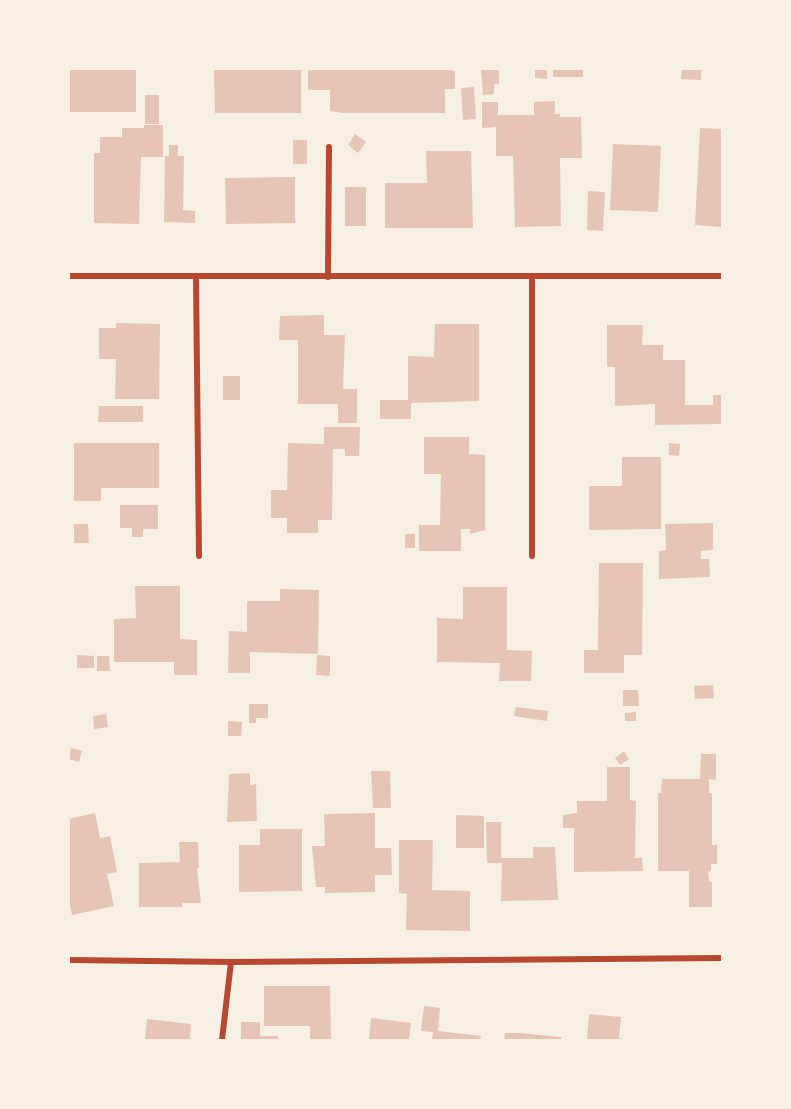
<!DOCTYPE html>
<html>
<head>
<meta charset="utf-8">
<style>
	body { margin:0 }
	#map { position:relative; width:791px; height:1109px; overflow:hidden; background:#f6efe4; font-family:"Archivo Narrow",sans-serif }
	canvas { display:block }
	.frame { position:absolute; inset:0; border:70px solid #f6efe4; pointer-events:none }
</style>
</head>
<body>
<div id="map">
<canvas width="791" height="1109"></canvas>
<div class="frame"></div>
</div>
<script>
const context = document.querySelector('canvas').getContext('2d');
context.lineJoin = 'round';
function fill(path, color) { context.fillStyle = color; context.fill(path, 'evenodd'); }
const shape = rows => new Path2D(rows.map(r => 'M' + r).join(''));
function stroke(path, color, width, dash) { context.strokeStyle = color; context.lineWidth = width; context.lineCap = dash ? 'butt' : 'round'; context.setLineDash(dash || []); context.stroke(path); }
const building = shape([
	[69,69,136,69,136,112,69,112],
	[214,69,301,69,301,113,215,113],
	[308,69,444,69,455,71,455,89,445,89,445,113,343,113,330,111,330,90,308,90],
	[481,69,499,69,499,84,494,84,494,94,483,95],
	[535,69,547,69,547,79,535,78],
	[553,69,583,69,583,77,553,77],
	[682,69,701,69,701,80,681,79],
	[474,87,476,119,463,120,461,88],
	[145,95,159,95,159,124,145,124],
	[555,101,555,114,560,114,560,117,581,117,582,158,560,158,561,226,515,227,513,156,496,156,496,127,482,128,482,102,498,102,498,115,534,115,534,102],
	[144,125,163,125,163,157,141,157,139,224,94,223,94,153,100,153,100,137,122,137,122,128,144,128],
	[700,128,722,129,722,227,695,225],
	[355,134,366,142,358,153,348,145],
	[293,140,307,140,307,164,293,164],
	[613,144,661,146,658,212,610,210],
	[169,145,178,145,178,156,184,156,183,210,195,211,195,223,164,222,165,156,169,156],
	[426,151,471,151,473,228,385,228,385,183,427,183],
	[295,177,295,223,226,224,225,178],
	[345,187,366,187,366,226,345,226],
	[588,191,605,192,603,231,587,230],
	[324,315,324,335,345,335,343,389,357,389,357,423,338,423,338,404,298,404,298,340,279,340,280,316],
	[116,323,160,324,159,399,115,399,116,359,99,359,99,328,116,328],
	[435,324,479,324,479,401,411,403,411,419,380,419,380,400,408,400,408,356,434,357],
	[607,325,643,325,642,345,663,345,663,360,685,360,685,405,713,405,713,395,722,395,722,424,655,425,655,404,615,406,615,367,607,367],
	[223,376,240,376,240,400,223,400],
	[99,406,143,406,143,422,98,422],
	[324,427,360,427,359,456,345,456,345,449,333,449,332,520,318,520,318,533,287,533,287,518,271,518,271,490,287,490,288,443,324,444],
	[424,437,469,437,469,454,485,455,485,530,470,534,470,529,461,529,461,551,419,551,419,525,440,525,441,474,424,474],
	[74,443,159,443,159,488,101,488,101,501,74,501],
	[669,443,680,444,679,456,669,455],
	[622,457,661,457,661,529,589,530,589,486,622,486],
	[120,505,158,505,158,529,143,529,143,537,132,537,132,528,120,528],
	[713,523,713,550,701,551,701,559,709,559,710,577,659,579,659,551,666,550,665,524],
	[74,524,88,524,89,543,74,543],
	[405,534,415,534,415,548,405,548],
	[599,563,643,563,642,655,624,655,624,673,584,673,584,650,598,650],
	[135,586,180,586,180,639,197,640,197,675,174,675,174,662,114,662,114,619,136,618],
	[463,587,507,587,507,650,532,651,531,681,499,681,500,663,437,662,437,618,463,619],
	[280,589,319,590,318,654,250,652,250,673,228,673,229,631,247,632,247,601,280,601],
	[77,655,94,656,94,668,77,668],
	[317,655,330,656,330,676,316,675],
	[97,656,109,656,110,671,97,671],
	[713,685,714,698,695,699,694,686],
	[623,690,638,690,639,706,623,706],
	[249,704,268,704,268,718,256,718,256,723,249,723],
	[516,707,548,711,547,721,514,716],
	[636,712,636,721,625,721,625,713],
	[106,714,108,727,94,729,93,716],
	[228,721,242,722,241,736,228,736],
	[71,748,82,751,79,762,69,759],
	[624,751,629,759,620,765,615,758],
	[701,754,716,754,716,780,709,779,709,793,712,793,712,845,717,845,717,864,711,864,711,871,708,872,709,882,712,882,712,907,689,907,689,871,658,871,658,793,661,793,662,779,700,779],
	[607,767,630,767,630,800,636,801,635,858,642,858,643,871,574,872,574,828,563,828,563,815,577,813,577,801,607,801],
	[371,771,390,771,391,808,373,808],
	[250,773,250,785,256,784,257,821,227,822,229,774],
	[95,813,100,838,110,836,117,872,107,874,114,906,72,915,69,900,69,819],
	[375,813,375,848,391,848,392,875,375,875,375,892,325,893,325,887,316,887,312,846,325,846,324,814],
	[456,815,484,816,484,848,456,848],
	[486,822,501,822,501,858,533,858,533,847,555,847,558,900,501,901,502,863,487,863],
	[260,829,302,829,302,891,239,892,239,845,260,845],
	[399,840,433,840,432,890,470,891,470,931,406,930,407,894,399,893],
	[179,842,198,842,199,868,197,868,201,903,182,903,182,907,139,907,139,863,180,862],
	[264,986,330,986,331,1040,310,1040,310,1026,264,1026],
	[424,1006,440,1008,438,1031,481,1036,480,1040,432,1040,433,1032,421,1031],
	[589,1014,621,1017,619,1038,628,1040,587,1039],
	[371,1018,411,1023,409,1040,369,1040],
	[147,1019,191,1024,190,1040,145,1040],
	[241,1022,260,1022,260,1036,278,1036,278,1040,241,1040],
	[505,1033,519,1033,561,1037,561,1040,504,1040]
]);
const minor = shape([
	[69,276,722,276],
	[532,276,532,556],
	[328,277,329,147],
	[196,278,199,556],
	[69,960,231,962,722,958],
	[222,1040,231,962]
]);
fill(building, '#e6c5b7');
stroke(minor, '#b5482f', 6);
</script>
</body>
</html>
